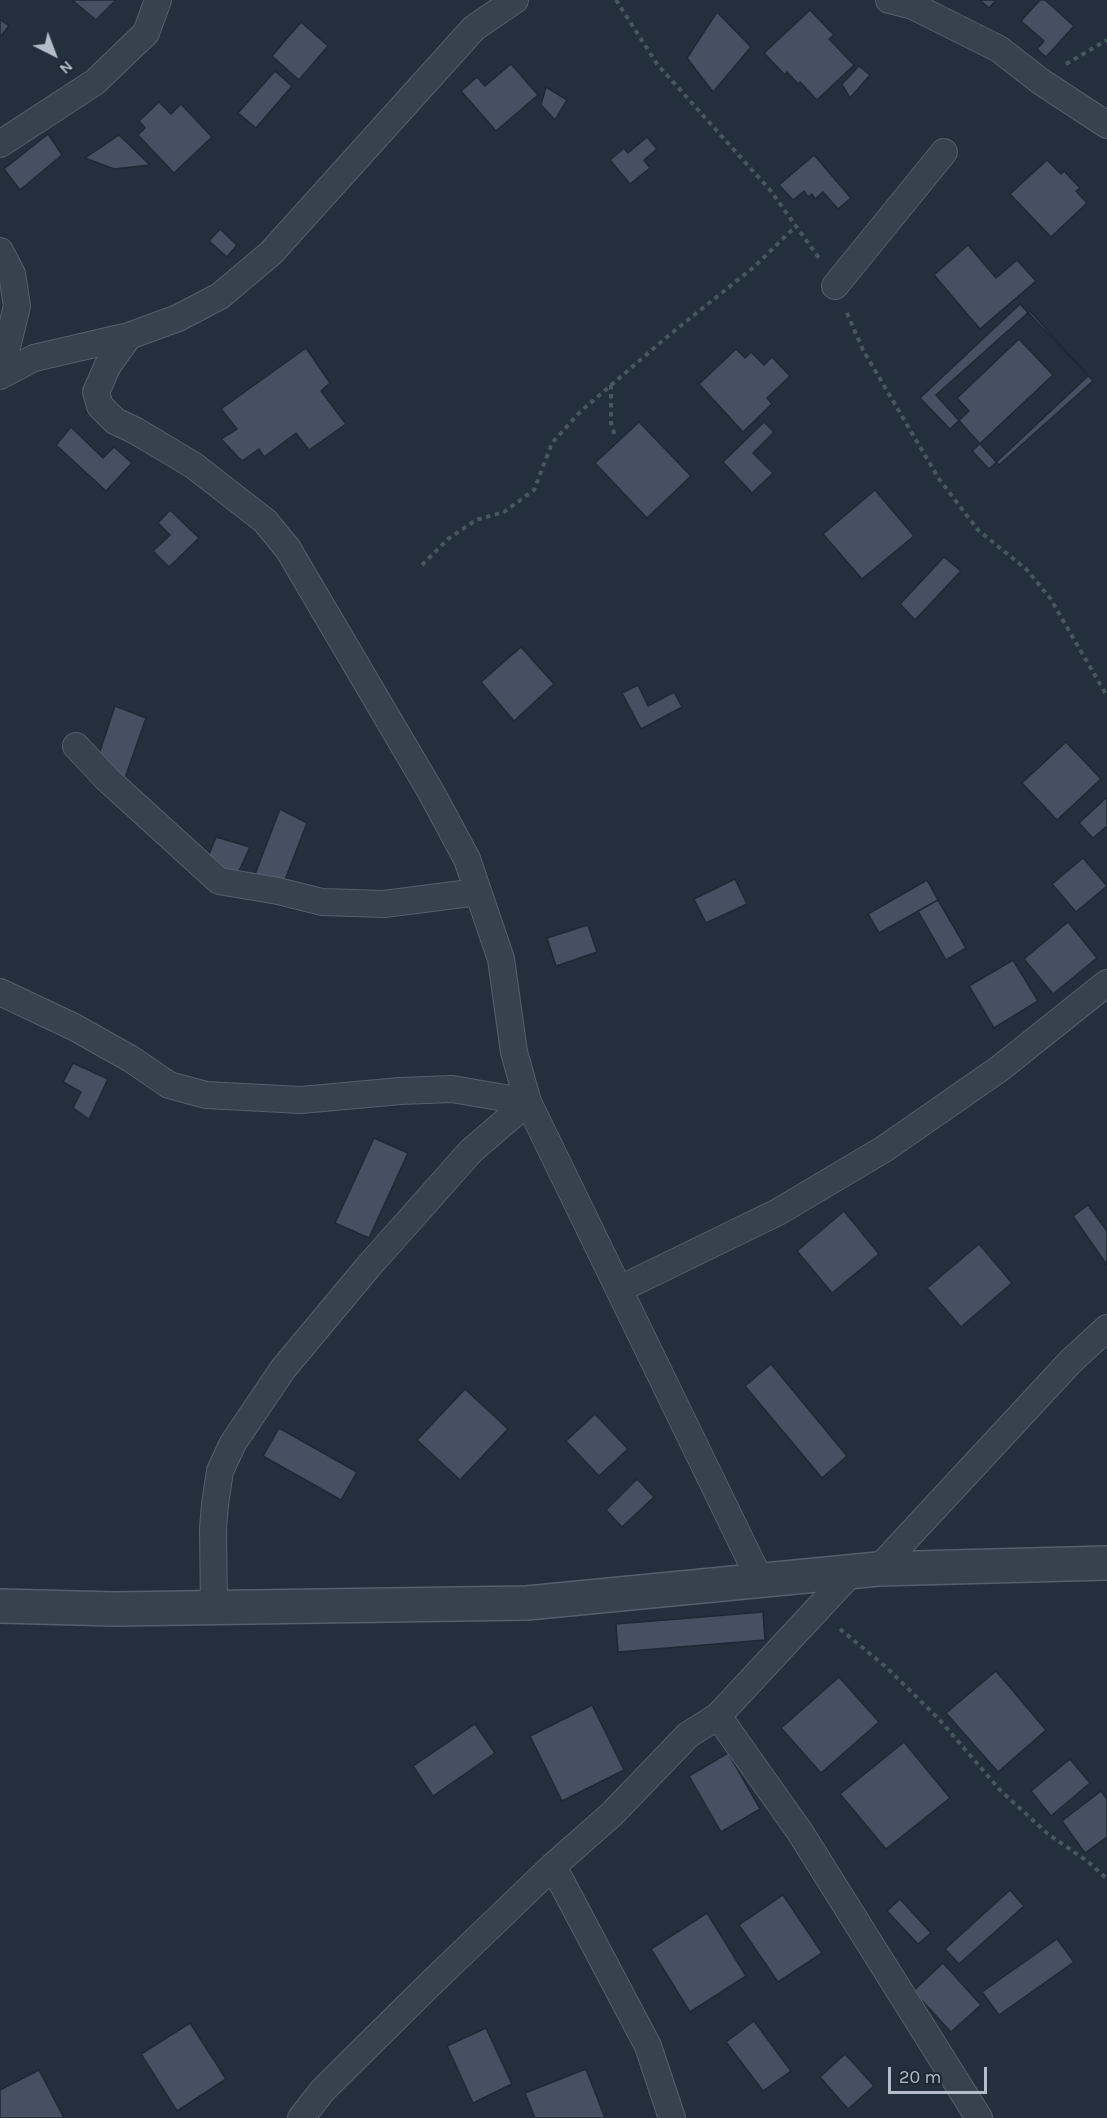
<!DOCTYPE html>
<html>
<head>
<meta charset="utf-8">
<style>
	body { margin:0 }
	#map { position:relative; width:1107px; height:2118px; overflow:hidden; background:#242f3e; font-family:Karla,sans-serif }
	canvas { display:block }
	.north { position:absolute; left:24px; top:24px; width:60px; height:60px; -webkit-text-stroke:4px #1d2633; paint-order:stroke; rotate:138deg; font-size:16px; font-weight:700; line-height:24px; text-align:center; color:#b4bcc9 }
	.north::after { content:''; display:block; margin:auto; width:21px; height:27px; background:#b4bcc9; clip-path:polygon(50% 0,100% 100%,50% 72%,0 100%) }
	.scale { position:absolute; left:888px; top:2067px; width:99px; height:27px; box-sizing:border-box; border:3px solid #b4bcc9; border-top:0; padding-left:8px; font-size:18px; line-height:21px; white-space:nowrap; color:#b4bcc9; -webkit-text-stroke:4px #1d2633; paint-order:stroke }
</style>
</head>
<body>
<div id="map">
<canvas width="1107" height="2118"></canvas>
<div class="north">N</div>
<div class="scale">20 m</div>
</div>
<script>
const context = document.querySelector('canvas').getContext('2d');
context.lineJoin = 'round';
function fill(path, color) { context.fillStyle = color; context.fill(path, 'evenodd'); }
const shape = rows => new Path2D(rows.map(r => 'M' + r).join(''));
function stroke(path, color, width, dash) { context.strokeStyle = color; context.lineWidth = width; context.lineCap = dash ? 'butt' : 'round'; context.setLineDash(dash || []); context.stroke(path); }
const building = shape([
	[72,0,116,0,96,20,72,0],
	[980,0,996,0,989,8,980,0],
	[1040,0,1045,0,1074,26,1046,57,1037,49,1044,41,1021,21,1040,0],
	[810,10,834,35,829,39,854,65,817,100,800,82,798,84,787,72,785,75,764,53,810,10],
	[717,12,751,47,713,92,687,58,717,12],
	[0,19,9,26,0,37,0,19],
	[301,22,328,46,299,80,272,56,301,22],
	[511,64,538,95,496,131,461,91,477,77,485,86,511,64],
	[859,66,870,75,850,98,842,84,859,66],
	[275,71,292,86,256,128,238,113,275,71],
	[546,87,567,100,555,120,541,105,546,87],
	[159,102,171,114,181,104,212,137,174,173,138,135,145,128,139,121,159,102],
	[48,134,62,155,20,190,4,169,48,134],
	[119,135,150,165,114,169,85,158,119,135],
	[647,137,657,149,644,160,650,168,630,184,610,160,624,148,628,153,647,137],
	[814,155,851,198,838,209,823,192,815,199,812,194,808,197,804,191,793,200,779,185,814,155],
	[1047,160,1061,174,1064,171,1080,188,1076,191,1087,203,1051,237,1010,194,1047,160],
	[220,229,237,245,227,257,209,241,220,229],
	[968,245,996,278,1017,260,1036,281,980,329,934,275,968,245],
	[1020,304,1088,376,989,469,972,451,1053,375,1019,339,957,398,969,411,950,429,920,398,1020,304],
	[1030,311,1093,381,999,465,936,395,1030,311],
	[306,348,330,383,321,391,346,424,309,450,296,433,264,457,259,449,242,461,221,439,237,429,221,409,306,348],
	[736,349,745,358,751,352,764,365,772,357,790,376,767,398,772,404,743,432,699,384,736,349],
	[639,422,691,476,647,518,595,463,639,422],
	[764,422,774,432,753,453,773,473,752,493,723,462,764,422],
	[71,427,103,458,114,447,132,463,106,491,56,445,71,427],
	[875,490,914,536,862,579,823,534,875,490],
	[170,510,199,538,169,567,153,551,170,535,158,523,170,510],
	[944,557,961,571,915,620,900,604,944,557],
	[521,647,554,684,514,721,481,682,521,647],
	[638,685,648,706,674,692,682,707,641,729,622,693,638,685],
	[115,706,146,718,125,778,95,766,115,706],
	[1066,742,1101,779,1057,820,1022,783,1066,742],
	[1107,797,1107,826,1093,838,1079,823,1107,797],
	[280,809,307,823,283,885,254,877,280,809],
	[216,837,250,847,238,873,205,864,216,837],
	[1083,858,1107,886,1076,912,1052,884,1083,858],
	[735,879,747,904,706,923,694,899,735,879],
	[927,880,938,900,879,933,868,914,927,880],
	[938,900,966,948,946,960,918,911,938,900],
	[1068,922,1097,958,1053,994,1024,959,1068,922],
	[588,925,597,952,556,966,547,938,588,925],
	[1013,960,1038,1001,994,1028,969,986,1013,960],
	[73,1063,108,1079,89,1119,73,1108,81,1092,63,1082,73,1063],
	[374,1138,408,1153,369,1238,335,1223,374,1138],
	[1088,1205,1107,1231,1107,1265,1073,1216,1088,1205],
	[844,1211,879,1254,832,1293,797,1251,844,1211],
	[979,1244,1012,1283,961,1327,927,1288,979,1244],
	[771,1364,847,1456,822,1478,745,1386,771,1364],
	[465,1389,508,1429,460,1480,417,1440,465,1389],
	[595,1414,628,1449,599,1476,566,1441,595,1414],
	[279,1428,357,1472,341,1500,263,1456,279,1428],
	[637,1479,654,1497,622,1527,606,1510,637,1479],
	[763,1612,765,1640,618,1652,616,1624,763,1612],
	[996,1671,1046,1730,998,1772,946,1713,996,1671],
	[839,1677,879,1722,821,1773,781,1728,839,1677],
	[592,1705,624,1770,562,1801,530,1736,592,1705],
	[475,1724,495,1753,433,1796,413,1766,475,1724],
	[904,1742,950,1798,886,1849,840,1794,904,1742],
	[728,1753,760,1809,721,1832,689,1776,728,1753],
	[1070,1759,1090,1783,1051,1816,1031,1791,1070,1759],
	[1101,1791,1107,1799,1107,1837,1085,1853,1062,1821,1101,1791],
	[1010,1890,1024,1906,959,1964,945,1949,1010,1890],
	[783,1895,822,1953,778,1982,739,1925,783,1895],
	[900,1899,931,1933,918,1944,887,1911,900,1899],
	[707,1913,746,1976,690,2012,651,1949,707,1913],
	[1057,1939,1074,1962,999,2015,982,1992,1057,1939],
	[943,1963,981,2005,951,2032,913,1991,943,1963],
	[754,2021,791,2071,763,2091,726,2042,754,2021],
	[190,2023,226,2079,177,2111,141,2054,190,2023],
	[486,2028,512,2084,473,2103,447,2046,486,2028],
	[845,2054,874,2086,848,2109,820,2077,845,2054],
	[586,2069,605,2118,535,2118,525,2093,586,2069],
	[39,2070,64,2118,0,2118,0,2090,39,2070]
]);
const path = shape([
	[616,0,657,64,770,190,819,258],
	[1066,64,1107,40],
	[847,313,863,350,939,479,978,530,1026,569,1050,598,1107,696],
	[611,385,611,423,615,436],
	[422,565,448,539,476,520,504,512,534,490,552,443,580,412,668,336,754,267,797,225],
	[840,1629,886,1667,938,1718,1000,1790,1048,1834,1087,1861,1107,1879]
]);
const minor = shape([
	[889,0,913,6,999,49,1040,81,1107,125],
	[0,144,95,82,146,33,158,0],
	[0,251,12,274,17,306,0,376],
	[835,286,944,152],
	[129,336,108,365,96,392,100,406,115,421,136,431,193,465,265,521,288,549,431,792,467,859,501,959,514,1052,528,1102,760,1580],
	[0,376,34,358,129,336,178,318,220,296,271,253,474,28,515,0],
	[76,746,107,779,219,881,278,891,322,902,384,904,478,892],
	[0,992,74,1027,131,1059,169,1085,206,1095,301,1100,400,1091,452,1089,528,1102],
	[620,1289,778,1212,884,1149,999,1069,1107,983],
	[878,1569,1071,1361,1107,1328],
	[214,1607,213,1529,215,1504,220,1471,233,1443,283,1369,368,1267,471,1151,528,1102],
	[718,1716,800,1832,979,2118],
	[553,1866,648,2046,672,2118],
	[301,2118,323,2090,426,1988,553,1866,612,1814,688,1735,718,1716,852,1572]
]);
const tertiary = shape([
	[0,1606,115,1609,527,1603,878,1569,1107,1563]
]);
fill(building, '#455162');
stroke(building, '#1f2835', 1.5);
stroke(minor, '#565f6c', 28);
stroke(tertiary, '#565f6c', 36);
stroke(path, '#44595c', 4, [4.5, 4.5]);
stroke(minor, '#38414e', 26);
stroke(tertiary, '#38414e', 33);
</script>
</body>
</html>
